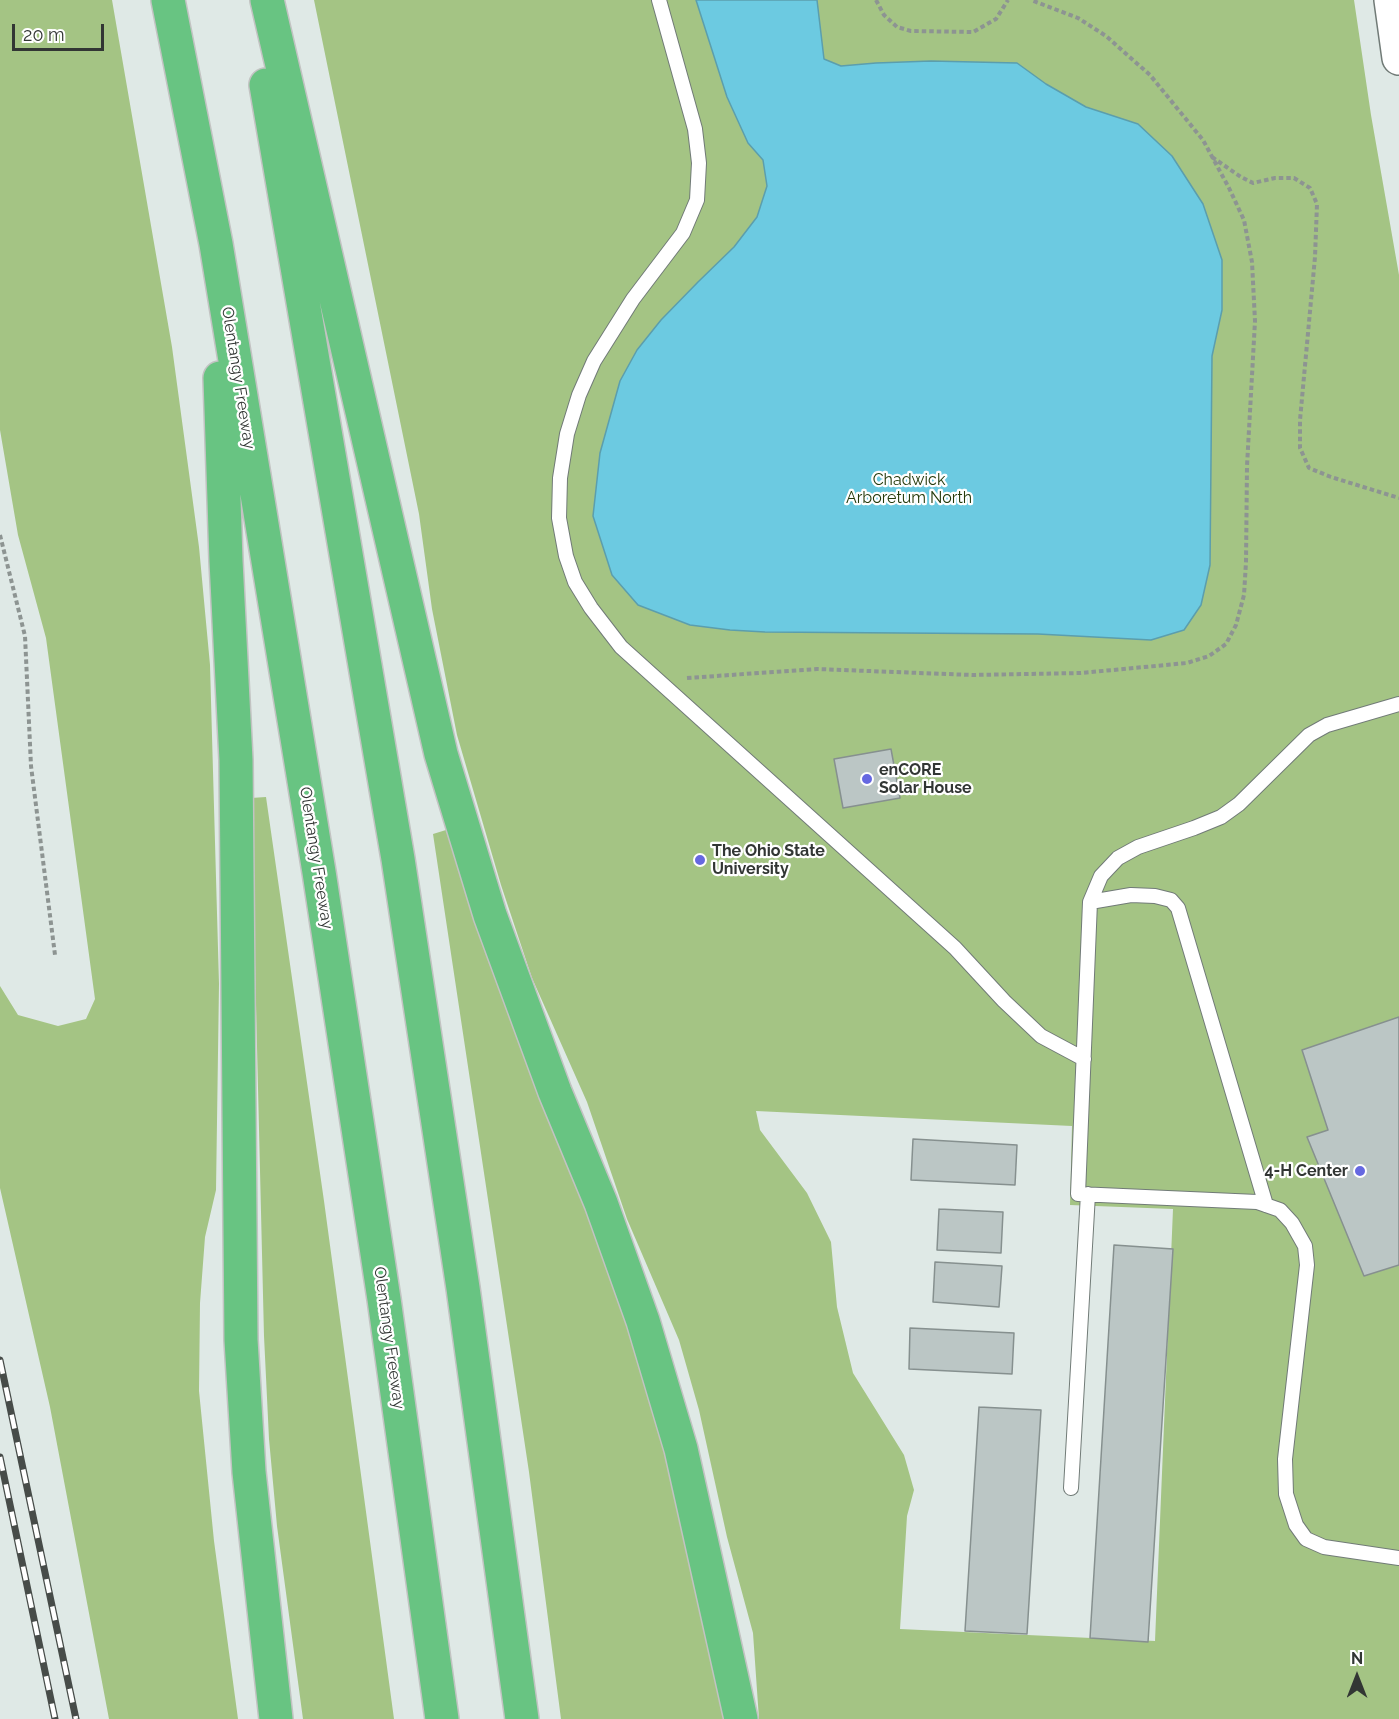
<!DOCTYPE html>
<html>
<head>
<meta charset="utf-8">
<style>
	body { margin:0 }
	#map { position:relative; width:1399px; height:1719px; overflow:hidden; background:#dfe9e6; font-family:Raleway,sans-serif }
	canvas { display:block }
	.north { position:absolute; left:1327px; top:1647px; width:60px; height:60px; -webkit-text-stroke:4px #fff; paint-order:stroke; rotate:0deg; font-size:16px; font-weight:700; line-height:24px; text-align:center; color:#323634 }
	.north::after { content:''; display:block; margin:auto; width:21px; height:27px; background:#323634; clip-path:polygon(50% 0,100% 100%,50% 72%,0 100%) }
	.scale { position:absolute; left:12px; top:24px; width:92px; height:27px; box-sizing:border-box; border:3px solid #323634; border-top:0; padding-left:8px; font-size:18px; line-height:21px; white-space:nowrap; color:#323634; -webkit-text-stroke:4px #fff; paint-order:stroke }
</style>
</head>
<body>
<div id="map">
<canvas width="1399" height="1719"></canvas>
<div class="north">N</div>
<div class="scale">20 m</div>
</div>
<script>
const context = document.querySelector('canvas').getContext('2d');
context.lineJoin = 'round';
function fill(path, color) { context.fillStyle = color; context.fill(path, 'evenodd'); }
const shape = rows => new Path2D(rows.map(r => 'M' + r).join(''));
function stroke(path, color, width, dash) { context.strokeStyle = color; context.lineWidth = width; context.lineCap = dash ? 'butt' : 'round'; context.setLineDash(dash || []); context.stroke(path); }
function label(font, color, halo, rows, align = 'center') {
  context.font = font + ' Raleway,sans-serif'; context.lineWidth = 4.5; context.setLineDash([]); context.textBaseline = 'middle'; context.strokeStyle = halo; context.fillStyle = color; for (const [text, x, y, turn = 0] of rows) {
    context.save(); context.translate(x, y); context.rotate((+turn || 0) * Math.PI / 180); context.textAlign = isNaN(turn) ? turn : align; if (halo) context.strokeText(text, 0, 0); context.fillText(text, 0, 0); context.restore();
  }
}
const green = shape([
	[0,0,112,0,172,347,199,547,210,665,219,984,216,1190,205,1237,200,1303,199,1391,214,1541,238,1719,109,1719,50,1407,0,1188,0,986,18,1015,58,1026,86,1019,95,999,46,638,18,535,0,430],
	[314,0,1354,0,1371,115,1399,275,1399,1719,759,1719,753,1633,727,1537,699,1410,679,1340,627,1219,587,1102,532,978,501,885,457,735,432,609,419,514],
	[756,1111,1072,1126,1070,1205,1173,1209,1155,1641,900,1629,907,1516,914,1490,904,1455,853,1373,837,1307,831,1242,807,1193,760,1130],
	[266,797,324,1201,394,1719,303,1719,277,1526,269,1439,264,1336,251,798],
	[446,830,466,894,506,1006,589,1210,630,1326,668,1463,724,1719,561,1719,529,1472,433,834]
]);
const water = shape([
	[696,0,817,0,824,59,841,66,876,63,931,61,1017,63,1046,84,1086,107,1138,124,1172,156,1203,204,1222,260,1222,310,1212,356,1210,565,1201,605,1184,630,1151,640,1038,634,765,632,730,630,690,625,638,605,612,575,593,516,600,453,620,381,637,350,661,320,698,282,734,247,757,217,767,186,763,160,748,143,727,97,696,0]
]);
const building = shape([
	[891,749,900,798,843,808,834,759,891,749],
	[1399,1017,1399,1265,1364,1276,1307,1137,1328,1130,1302,1050,1399,1017],
	[913,1139,1017,1145,1015,1185,911,1180,913,1139],
	[939,1209,1003,1212,1001,1253,937,1250,939,1209],
	[1114,1245,1173,1249,1148,1642,1090,1638,1114,1245],
	[935,1262,1002,1266,999,1307,933,1302,935,1262],
	[910,1328,1014,1333,1012,1374,909,1369,910,1328],
	[979,1407,1041,1410,1027,1634,965,1631,979,1407]
]);
const path = shape([
	[876,0,884,15,897,27,911,31,973,32,996,19,1008,0],
	[1212,157,1241,177,1253,183,1275,178,1294,178,1310,188,1317,204,1315,257,1300,420,1300,448,1309,468,1331,477,1399,498],
	[0,535,25,636,31,766,55,955],
	[687,678,817,669,972,675,1081,673,1187,663,1209,656,1226,644,1236,625,1244,595,1246,562,1247,466,1255,321,1252,262,1244,220,1229,188,1203,140,1150,75,1106,36,1078,18,1031,0]
]);
const lane = shape([
	[659,0,695,129,699,163,697,200,683,233,633,299,594,361,579,395,567,434,560,478,559,518,566,556,575,582,591,608,621,647,955,948,1004,1001,1041,1036,1084,1059],
	[1399,704,1327,725,1309,735,1239,804,1221,817,1194,828,1138,847,1118,858,1101,876,1090,902,1078,1194,1257,1202,1280,1210,1292,1223,1305,1246,1307,1265,1285,1459,1286,1494,1296,1525,1306,1539,1324,1547,1399,1558],
	[1090,902,1131,895,1155,896,1171,900,1178,908,1266,1205],
	[1071,1488,1088,1194]
]);
const secondary = shape([
	[1391,0,1399,58]
]);
const highway = shape([
	[168,0,216,244,319,872,384,1299,442,1719],
	[267,0,441,754,490,915,555,1092,601,1203,643,1321,681,1449,741,1719],
	[266,85,398,859,463,1288,522,1719],
	[220,378,226,561,236,760,241,1340,249,1472,276,1719]
]);
const rail = shape([
	[0,1360,76,1719],
	[0,1457,55,1719]
]);
const markers = [
	[867,779,6,"#6668e1"],
	[700,860,6,"#6668e1"],
	[1360,1171,6,"#6668e1"]
];
const streetNames = [
	["Olentangy Freeway",238,378,81],
	["Olentangy Freeway",316,858,81],
	["Olentangy Freeway",389,1338,82]
];
const parkNames = [
	["Chadwick",909,480],
	["Arboretum North",909,498]
];
const poiNames = [
	["enCORE",879,770],
	["Solar House",879,788],
	["The Ohio State",712,851],
	["University",712,869],
	["4-H Center",1348,1171,"right"]
];
fill(green, '#a4c484');
fill(water, '#6ccae1');
stroke(water, '#5b9ead', 1.5);
fill(building, '#bbc6c5');
stroke(building, '#86908f', 1.5);
stroke(lane, '#717b77', 16);
stroke(secondary, '#717b77', 36);
stroke(highway, '#c2c3c2', 36);
stroke(path, '#8d9492', 4, [4.5, 3]);
stroke(lane, '#fff', 14);
stroke(secondary, '#fff', 33);
stroke(highway, '#68c482', 33);
stroke(rail, '#474c49', 7);
stroke(rail, '#fff', 4.5, [14]);
for (const [x, y, r, color] of markers) { const dot = new Path2D(); dot.arc(x, y, r, 0, 2 * Math.PI); context.fillStyle = color; context.fill(dot); stroke(dot, '#fff', 2); }
label('16px', '#323634', '#fff', streetNames);
label('16px', '#253a0b', '#fff', parkNames);
label('bold 16px', '#323634', '#fff', poiNames, 'left');
</script>
</body>
</html>
